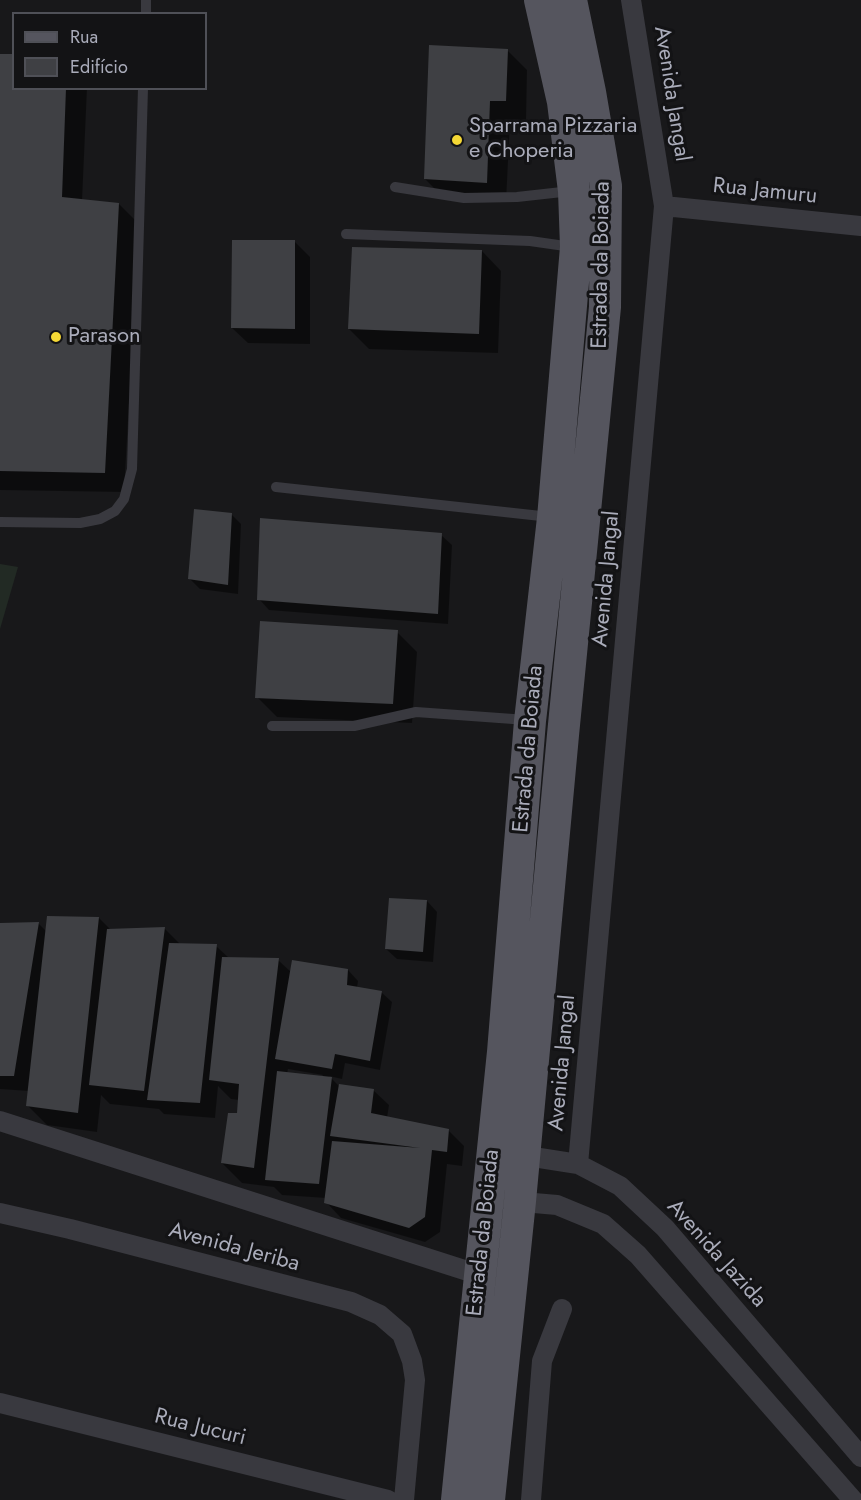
<!DOCTYPE html>
<html>
<head>
<meta charset="utf-8">
<style>
	body { margin:0 }
	#map { position:relative; width:861px; height:1500px; overflow:hidden; background:#18181a; font-family:Jost,sans-serif }
	canvas { display:block }
	.legend { position:absolute; left:12px; top:12px; width:195px; height:78px; box-sizing:border-box; background:#131315; border:2px solid #4f5057; margin:0; padding:8px 10px; list-style:none; font-size:18px; color:#aaacba }
	.legend li { display:flex; align-items:center; gap:12px; height:30px }
	.legend b { width:30px; border:2px solid #4f5057 }
</style>
</head>
<body>
<div id="map">
<canvas width="861" height="1500"></canvas>
<ul class="legend">
<li><b style="height:8px;background:#55555e"></b>Rua</li>
<li><b style="height:16px;background:#3f4044"></b>Edifício</li>
</ul>
</div>
<script>
const context = document.querySelector('canvas').getContext('2d');
context.lineJoin = 'round';
function fill(path, color) { context.fillStyle = color; context.fill(path, 'evenodd'); }
const shape = rows => new Path2D(rows.map(r => 'M' + r).join(''));
function stroke(path, color, width, dash) { context.strokeStyle = color; context.lineWidth = width; context.lineCap = dash ? 'butt' : 'round'; context.setLineDash(dash || []); context.stroke(path); }
function label(font, color, halo, rows, align = 'center') {
  context.font = font + ' Jost,sans-serif'; context.lineWidth = 6; context.setLineDash([]); context.textBaseline = 'middle'; context.strokeStyle = halo; context.fillStyle = color; for (const [text, x, y, turn = 0] of rows) {
    context.save(); context.translate(x, y); context.rotate((+turn || 0) * Math.PI / 180); context.textAlign = isNaN(turn) ? turn : align; if (halo) context.strokeText(text, 0, 0); context.fillText(text, 0, 0); context.restore();
  }
}
const green = shape([
	[0,564,18,567,0,629]
]);
const shadow = shape([
	[507,50,527,70,526,121,510,120,506,202,445,199,425,179],
	[0,55,14,88,87,88,82,201,119,204,139,224,124,492,0,490],
	[294,241,310,257,310,344,248,343,232,328],
	[482,251,501,271,498,353,369,349,349,329],
	[231,514,241,524,238,594,200,589,190,579],
	[441,535,452,545,448,624,269,610,259,599],
	[397,632,417,652,412,723,277,717,257,697],
	[427,901,437,912,433,962,397,959,386,949],
	[99,918,111,930,164,928,181,945,216,946,229,958,278,960,291,972,348,970,358,981,357,988,381,992,392,1002,380,1070,345,1063,342,1079,329,1076,340,1087,373,1090,389,1105,387,1118,448,1130,464,1146,462,1166,447,1164,440,1232,425,1242,341,1218,326,1202,326,1198,282,1195,274,1187,242,1183,222,1163,238,1114,239,1100,231,1099,218,1086,215,1118,164,1114,159,1109,110,1104,101,1095,97,1132,47,1125,27,1105,29,1091,0,1089,0,925,38,923,47,932],
	[288,1069,323,1075,322,1077,287,1074]
]);
const building = shape([
	[429,45,508,49,506,101,490,101,487,183,424,179],
	[0,54,14,54,14,88,66,88,62,197,119,203,105,473,0,471],
	[232,240,295,240,295,329,231,328],
	[352,247,482,250,479,334,348,329],
	[194,509,232,513,228,585,188,579],
	[260,518,442,533,438,614,257,600],
	[260,621,398,630,393,704,255,698],
	[389,898,427,900,423,952,385,949],
	[47,916,99,917,78,1113,26,1106],
	[39,922,14,1076,0,1076,0,923],
	[165,927,144,1091,89,1085,107,929],
	[169,943,217,944,200,1103,147,1100],
	[222,957,279,958,254,1168,221,1163,228,1113,237,1113,239,1084,209,1080],
	[292,960,348,969,347,985,382,991,370,1061,335,1054,332,1069,275,1059],
	[277,1071,332,1077,319,1184,265,1180],
	[339,1084,374,1089,371,1113,449,1129,447,1152,432,1150,425,1217,409,1228,324,1203,332,1141,420,1148,330,1136]
]);
const service = shape([
	[146,14,146,0],
	[395,187,464,198,517,197,571,191],
	[346,234,530,241,572,247],
	[276,487,550,517],
	[0,522,80,523,100,519,115,511,124,499,132,469,143,88],
	[272,726,354,726,416,712,527,720]
]);
const minor = shape([
	[664,206,861,226],
	[0,1121,480,1275],
	[514,1154,578,1164,620,1186,665,1228,861,1457],
	[578,1164,664,206,631,0],
	[511,1201,557,1205,603,1224,638,1255,853,1500],
	[0,1213,70,1229,351,1302,380,1315,402,1334,412,1361,415,1380,404,1500],
	[0,1403,388,1500],
	[531,1500,542,1361,562,1309]
]);
const primary = shape([
	[457,1500,503,1052,530,721,553,518,576,247,574,191,563,102,540,0],
	[489,1500,520,1201,563,735,605,307,606,186,590,92,571,0]
]);
const markers = [
	[457,140,6,"#f5d835"],
	[56,337,6,"#f5d835"]
];
const streetNames = [
	["Avenida Jangal",671,94,81],
	["Rua Jamuru",765,192,6],
	["Estrada da Boiada",602,265,-89],
	["Avenida Jangal",607,579,-85],
	["Estrada da Boiada",529,749,-85],
	["Avenida Jangal",563,1063,-85],
	["Estrada da Boiada",484,1233,-84],
	["Avenida Jeriba",234,1248,15],
	["Avenida Jazida",716,1254,48],
	["Rua Jucuri",200,1428,14]
];
const poiNames = [
	["Sparrama Pizzaria",469,127],
	["e Choperia",469,152],
	["Parason",68,337]
];
fill(green, '#222a24');
fill(shadow, '#0007');
fill(building, '#3f4044');
stroke(service, '#39393f', 10);
stroke(minor, '#39393f', 20);
stroke(primary, '#55555e', 32);
for (const [x, y, r, color] of markers) { const dot = new Path2D(); dot.arc(x, y, r, 0, 2 * Math.PI); context.fillStyle = color; context.fill(dot); stroke(dot, '#131315', 2); }
label('22px', '#aaacba', '#131315', streetNames);
label('22px', '#aaacba', '#131315', poiNames, 'left');
</script>
</body>
</html>
